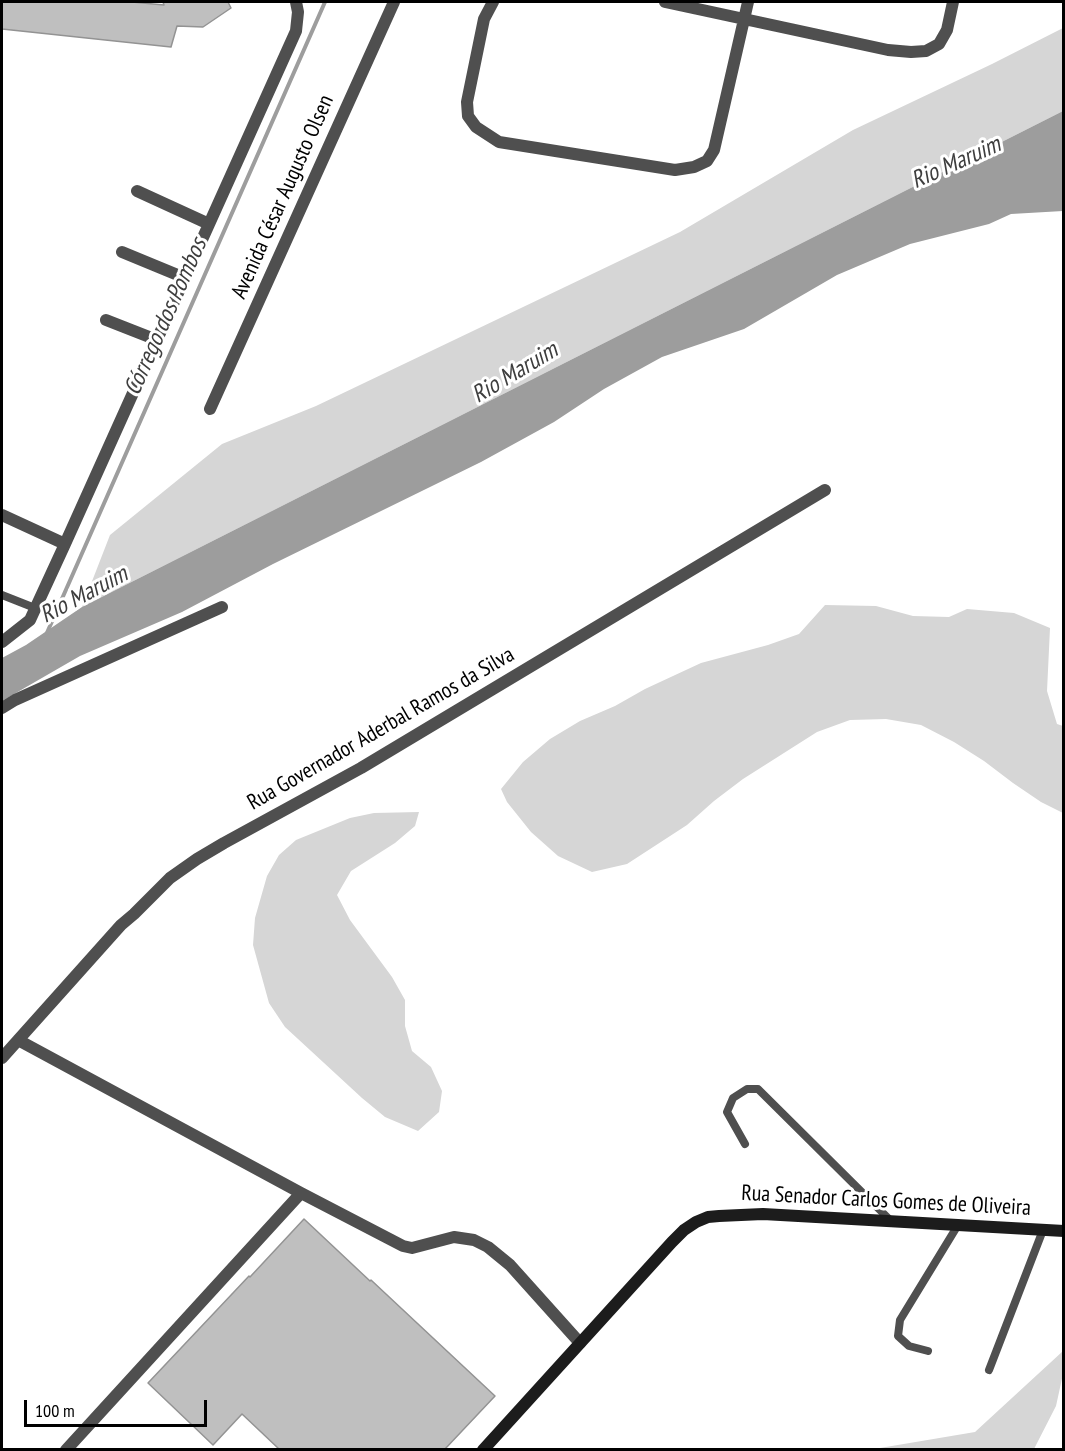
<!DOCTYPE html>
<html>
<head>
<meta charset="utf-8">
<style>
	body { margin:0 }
	#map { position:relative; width:1065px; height:1451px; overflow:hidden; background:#fff; font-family:"PT Sans Narrow",sans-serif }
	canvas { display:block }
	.frame { position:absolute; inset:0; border:3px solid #000; pointer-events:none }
	.scale { position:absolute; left:24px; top:1400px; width:183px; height:27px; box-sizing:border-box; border:3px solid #000; border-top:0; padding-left:8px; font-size:18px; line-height:21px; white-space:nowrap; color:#000; -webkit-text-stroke:4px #fff; paint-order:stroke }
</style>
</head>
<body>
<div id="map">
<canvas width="1065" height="1451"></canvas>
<div class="frame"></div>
<div class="scale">100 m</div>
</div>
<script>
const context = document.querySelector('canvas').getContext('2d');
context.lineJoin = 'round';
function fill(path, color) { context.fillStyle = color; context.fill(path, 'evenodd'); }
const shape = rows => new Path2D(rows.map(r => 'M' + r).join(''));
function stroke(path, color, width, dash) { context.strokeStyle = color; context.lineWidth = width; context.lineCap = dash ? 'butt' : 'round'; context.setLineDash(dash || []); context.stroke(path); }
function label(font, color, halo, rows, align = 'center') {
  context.font = font + ' "PT Sans Narrow",sans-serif'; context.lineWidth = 6; context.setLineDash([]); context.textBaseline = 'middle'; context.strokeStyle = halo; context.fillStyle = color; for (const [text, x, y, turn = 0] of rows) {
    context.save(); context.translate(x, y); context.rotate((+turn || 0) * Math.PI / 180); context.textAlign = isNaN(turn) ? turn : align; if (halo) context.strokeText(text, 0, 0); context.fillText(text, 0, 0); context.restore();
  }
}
const green = shape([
	[1063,28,1063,111,82,607,110,535,222,444,316,406,680,232,853,130,992,64],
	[825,605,876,606,913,616,949,617,967,609,1014,613,1050,628,1047,691,1057,724,1063,726,1063,813,1041,802,1013,783,984,761,954,742,921,725,886,719,850,720,817,732,743,779,714,801,687,825,627,864,592,872,558,856,531,832,507,802,501,789,523,762,550,739,580,721,615,706,645,689,701,663,768,645,799,634],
	[419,812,415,826,395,843,351,871,337,895,350,920,392,977,405,1000,405,1026,412,1051,431,1067,442,1091,439,1112,418,1131,385,1117,362,1098,285,1027,269,1003,253,945,255,918,267,876,279,855,296,840,350,818,374,813],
	[1063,1351,1063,1374,1056,1406,1034,1449,874,1449,975,1432]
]);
const water = shape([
	[1063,111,1063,211,1011,214,989,224,910,244,837,275,744,329,662,357,604,389,554,422,481,462,273,564,182,612,80,656,2,701,2,658,26,645,82,607]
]);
const stream = shape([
	[46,635,325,2]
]);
const building = shape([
	[2,2,132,2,164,5,163,2,228,2,231,8,203,27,177,26,171,47,2,29,2,2],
	[304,1219,370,1281,371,1280,495,1396,445,1449,279,1449,242,1414,213,1445,148,1383,249,1276,250,1277,304,1219]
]);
const service = shape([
	[2,595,35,608],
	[745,1144,727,1112,733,1098,747,1089,758,1089,891,1221],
	[928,1351,909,1346,898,1336,900,1320,958,1225],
	[989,1370,1043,1230]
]);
const minor = shape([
	[493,2,484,19,467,102,468,116,476,127,499,142,675,170,694,167,707,161,714,150,748,2],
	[665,2,888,50,911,52,926,51,939,44,947,30,953,2],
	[137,191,209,224],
	[122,252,185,278],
	[106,320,157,340],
	[210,409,394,2],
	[2,515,65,544],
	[2,642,30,620,65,544,296,31,298,12,296,2],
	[2,708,15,700,222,607],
	[18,1040,301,1193,403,1246,412,1248,454,1237,474,1240,488,1247,510,1265,580,1343],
	[2,1058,121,925,134,914,170,878,197,859,224,843,361,768,825,490],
	[66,1450,301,1193]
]);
const secondary = shape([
	[483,1450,672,1242,684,1230,696,1222,708,1217,719,1216,763,1214,1064,1231]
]);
const streetNames = [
	["Avenida César Augusto Olsen",283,197,-66],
	["Rua Governador Aderbal Ramos da Silva",381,729,-30],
	["Rua Senador Carlos Gomes de Oliveira",886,1201,3]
];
const waterNames = [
	["Rio Maruim",956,163,-24],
	["Córrego dos Pombos",166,317,-66],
	["Rio Maruim",515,373,-31],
	["Rio Maruim",84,595,-28]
];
fill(green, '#d6d6d6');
fill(water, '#9d9d9d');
stroke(stream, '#9d9d9d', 4);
fill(building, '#bfbfbf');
stroke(building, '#939393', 1.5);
stroke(service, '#4f4f4f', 8);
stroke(minor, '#4f4f4f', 12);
stroke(secondary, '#1c1c1c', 12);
label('22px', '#000', '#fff', streetNames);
label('italic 24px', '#3e3e3e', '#fff', waterNames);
</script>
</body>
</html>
